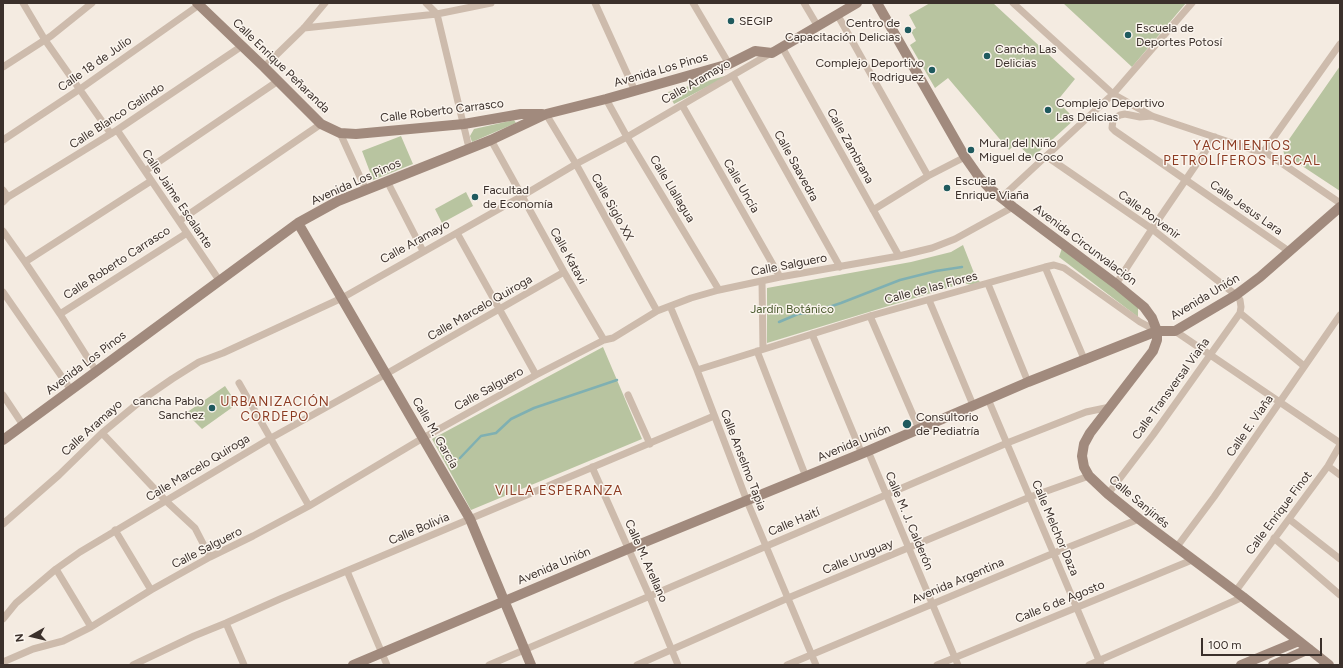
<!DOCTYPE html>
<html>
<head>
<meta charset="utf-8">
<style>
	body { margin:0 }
	#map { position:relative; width:1343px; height:668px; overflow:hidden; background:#f4ebe1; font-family:Figtree,sans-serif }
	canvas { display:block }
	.frame { position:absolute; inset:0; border:4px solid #3b302b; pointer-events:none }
	.north { position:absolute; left:12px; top:616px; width:40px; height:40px; -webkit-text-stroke:3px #fbf5ee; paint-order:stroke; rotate:262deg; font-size:11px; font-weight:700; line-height:16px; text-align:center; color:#3b302b }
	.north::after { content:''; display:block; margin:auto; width:14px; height:18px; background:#3b302b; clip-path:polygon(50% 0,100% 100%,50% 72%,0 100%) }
	.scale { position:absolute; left:1201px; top:638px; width:121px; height:18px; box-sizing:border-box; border:2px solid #3b302b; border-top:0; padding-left:5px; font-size:12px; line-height:14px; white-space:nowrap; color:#3b302b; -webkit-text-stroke:3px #fbf5ee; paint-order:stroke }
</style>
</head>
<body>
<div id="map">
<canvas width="1343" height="668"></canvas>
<div class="frame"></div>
<div class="north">N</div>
<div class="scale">100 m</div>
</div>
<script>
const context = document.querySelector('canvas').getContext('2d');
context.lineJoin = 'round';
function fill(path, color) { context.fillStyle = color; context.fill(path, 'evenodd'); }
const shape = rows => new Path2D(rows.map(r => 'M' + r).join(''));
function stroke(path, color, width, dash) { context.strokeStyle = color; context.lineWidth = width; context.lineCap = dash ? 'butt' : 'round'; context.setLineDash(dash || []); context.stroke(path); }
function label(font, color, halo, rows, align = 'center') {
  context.font = font + ' Figtree,sans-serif'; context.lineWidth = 3; context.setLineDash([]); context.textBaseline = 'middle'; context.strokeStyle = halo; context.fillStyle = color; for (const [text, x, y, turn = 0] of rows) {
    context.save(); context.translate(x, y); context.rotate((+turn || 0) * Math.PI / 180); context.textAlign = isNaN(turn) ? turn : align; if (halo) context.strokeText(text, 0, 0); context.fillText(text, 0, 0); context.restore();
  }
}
const green = shape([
	[930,3,993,3,1075,79,1057,101,1075,119,1032,158,1016,143,1009,150,948,78,935,88,910,45,916,41,911,31,916,28,909,15],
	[1063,3,1186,3,1132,67],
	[1340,66,1340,191,1284,154,1283,148],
	[732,74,674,104,668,92],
	[514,120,516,123,472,142,470,136,474,129],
	[401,136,413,164,373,180,362,151],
	[466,192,473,206,442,223,435,209],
	[963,245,976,278,980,282,971,285,964,283,767,343,767,288,911,262,951,252],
	[1062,248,1135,303,1138,308,1138,317,1059,257],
	[603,347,642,439,471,510,432,439],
	[225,386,237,404,202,429,186,413]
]);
const stream = shape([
	[779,322,798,314,814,312,841,303,900,280,936,271,962,267],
	[460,458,481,436,496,433,511,419,534,408,617,380]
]);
const street = shape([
	[23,3,45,40,111,134],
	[426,3,437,14,469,148],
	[595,3,635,91],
	[693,3,729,64],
	[804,3,817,25],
	[1013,3,1113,94,1152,116,1253,150,1264,151,1340,203],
	[837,14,928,176],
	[304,28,437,14,491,3],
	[782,47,899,256],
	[3,67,51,36,92,3],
	[264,67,304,28,325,3],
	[733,76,840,267],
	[606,99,627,137,719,290],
	[682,105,780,277],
	[546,114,576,164,657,311],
	[1152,116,1140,117,1125,114,1120,115,1115,118,1113,120,1112,128,1115,131,1290,252],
	[117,130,219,280],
	[340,133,366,190],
	[3,140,80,89,199,5],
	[491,140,564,272,604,340],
	[1264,151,1340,44],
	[1046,156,1152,229,1236,295,1240,300,1241,307,1240,313,1153,435,1108,494],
	[145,171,278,81],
	[387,181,423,251],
	[3,190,8,197],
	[1001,198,1113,94,1192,3],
	[3,202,8,197,117,130,242,46],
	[873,210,928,176,965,157],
	[179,221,321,124],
	[3,231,25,262,60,314,96,371],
	[457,233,536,375],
	[25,262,151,181],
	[1045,267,1085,361],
	[762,281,763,349],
	[988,284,1028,382],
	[1116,284,1152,229,1215,137],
	[3,292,71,390],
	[929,300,973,405],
	[670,306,697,370,747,501,816,665],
	[1240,313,1304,366],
	[60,314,187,233],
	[870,316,919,429],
	[1175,331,1340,443],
	[812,334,862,454],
	[757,351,806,477],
	[697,370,870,316,1045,267,1054,265,1064,268,1140,322,1157,331],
	[239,383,309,506],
	[3,395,23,425],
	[628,395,650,444],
	[988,399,1101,665],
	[102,433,166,501,195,528,210,557],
	[868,451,958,665],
	[1328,466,1340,475],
	[592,467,649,595,678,665],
	[1289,519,1340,559],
	[3,524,59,475,102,433,143,399,172,379,199,362,223,353,342,298,522,196,576,164,627,137,771,53],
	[115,530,151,590],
	[1274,538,1340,595],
	[1176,548,1214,497,1340,315],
	[56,569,91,627],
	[347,571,387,665],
	[1235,592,1328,466,1340,445],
	[3,619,16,603,56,569,80,552,271,438,386,374,564,272],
	[226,623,244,665],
	[3,662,33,649,63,641,91,627,151,590,210,557,253,536,309,506,423,438,536,375,604,340,613,338,657,311,691,298,719,290,780,277,899,256,932,248,955,239,1013,207],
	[133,665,194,636,226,623,280,599,714,416],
	[489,665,1007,443,1086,412,1110,407],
	[637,665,788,598,1030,497,1089,476],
	[787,665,1054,553,1139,519],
	[937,665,1192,560],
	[1089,665,1243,597]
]);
const secondary = shape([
	[197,3,264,67,321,124,340,133,356,134,464,124,521,114,542,114],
	[877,3,965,157,979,177,989,188,1013,207,1116,284,1144,307,1152,318,1157,331,1157,340,1153,351,1090,433,1084,444,1082,456,1084,467,1089,476,1108,494,1139,519,1243,597,1329,665],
	[298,223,470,519,531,665],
	[3,440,298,223,338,201,491,140,546,114,606,99,729,64,755,51,772,53,857,3],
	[353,665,628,549,868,451,1028,382,1157,331,1175,331,1236,295,1260,277,1340,207],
	[1241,665,1299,641],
	[1273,665,1309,649]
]);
const markers = [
	[731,21,4,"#1f5a5e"],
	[908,30,4,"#1f5a5e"],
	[1128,35,4,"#1f5a5e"],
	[987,56,4,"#1f5a5e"],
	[932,70,4,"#1f5a5e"],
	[1048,110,4,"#1f5a5e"],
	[971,150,4,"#1f5a5e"],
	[947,188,4,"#1f5a5e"],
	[475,197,4,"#1f5a5e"],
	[212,408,4,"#1f5a5e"],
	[907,424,5,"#1f5a5e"]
];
const poiNames = [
	["SEGIP",739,21],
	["Centro de",900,23,"right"],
	["Capacitación Delicias",900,37,"right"],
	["Escuela de",1136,28],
	["Deportes Potosí",1136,42],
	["Cancha Las",995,49],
	["Delicias",995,63],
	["Complejo Deportivo",924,63,"right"],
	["Rodriguez",924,77,"right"],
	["Complejo Deportivo",1056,103],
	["Las Delicias",1056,117],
	["Mural del Niño",979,143],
	["Miguel de Coco",979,157],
	["Escuela",955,181],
	["Enrique Viaña",955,195],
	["Facultad",483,190],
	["de Economía",483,204],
	["cancha Pablo",204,401,"right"],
	["Sanchez",204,415,"right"],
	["Consultorio",916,417],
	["de Pediatría",916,431]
];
const streetNames = [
	["Calle 18 de Julio",95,64,-35],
	["Calle Enrique Peñaranda",281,66,44],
	["Avenida Los Pinos",661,70,-16],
	["Calle Aramayo",696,82,-30],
	["Calle Roberto Carrasco",442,111,-7],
	["Calle Blanco Galindo",117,116,-33],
	["Calle Zambrana",850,146,61],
	["Calle Saavedra",796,166,61],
	["Avenida Los Pinos",356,182,-24],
	["Calle Uncía",741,186,60],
	["Calle Llallagua",672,189,59],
	["Calle Jaime Escalante",177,199,56],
	["Calle Siglo XX",612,207,61],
	["Calle Jesus Lara",1246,208,35],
	["Calle Porvenir",1149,215,36],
	["Calle Aramayo",415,242,-29],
	["Avenida Circunvalación",1085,245,37],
	["Calle Katavi",568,256,61],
	["Calle Roberto Carrasco",117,263,-33],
	["Calle Salguero",789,265,-11],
	["Calle de las Flores",931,288,-15],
	["Avenida Unión",1205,297,-31],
	["Calle Marcelo Quiroga",480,308,-30],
	["Avenida Los Pinos",86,363,-37],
	["Calle Salguero",489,389,-29],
	["Calle Transversal Viaña",1171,389,-54],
	["Calle E. Viaña",1250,426,-55],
	["Calle Aramayo",92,428,-42],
	["Calle M. García",435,433,60],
	["Avenida Unión",854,443,-23],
	["Calle Anselmo Tapia",743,460,69],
	["Calle Marcelo Quiroga",198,468,-31],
	["Calle Sanjinés",1139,502,40],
	["Calle Enrique Finot",1279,513,-53],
	["Calle M. J. Calderón",909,521,67],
	["Calle Haití",794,522,-23],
	["Calle Melchor Daza",1055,528,67],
	["Calle Bolivia",419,529,-23],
	["Calle Salguero",207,548,-27],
	["Calle Uruguay",858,557,-22],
	["Calle M. Arellano",646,561,66],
	["Avenida Unión",554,566,-23],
	["Avenida Argentina",958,581,-23],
	["Calle 6 de Agosto",1060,602,-22]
];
const parkNames = [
	["Jardín Botánico",792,309]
];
const neighbourhoodNames = [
	["YACIMIENTOS",1242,146],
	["PETROLÍFEROS FISCAL",1242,161],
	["URBANIZACIÓN",275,402],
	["CORDEPO",275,417],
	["VILLA ESPERANZA",559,491]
];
fill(green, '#b8c4a0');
stroke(stream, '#7fb0b2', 2.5);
stroke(street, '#cdbbac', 7);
stroke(secondary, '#a18a7d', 10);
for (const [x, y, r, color] of markers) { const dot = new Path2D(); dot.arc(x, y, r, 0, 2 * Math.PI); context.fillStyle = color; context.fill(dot); stroke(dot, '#fbf5ee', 1.5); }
label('12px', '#3b302b', '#fbf5ee', poiNames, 'left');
label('12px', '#3b302b', '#fbf5ee', streetNames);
label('12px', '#4a5a2e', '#fbf5ee', parkNames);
context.letterSpacing = '1px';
label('13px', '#8c3b22', '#fbf5ee', neighbourhoodNames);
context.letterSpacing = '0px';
</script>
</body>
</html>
